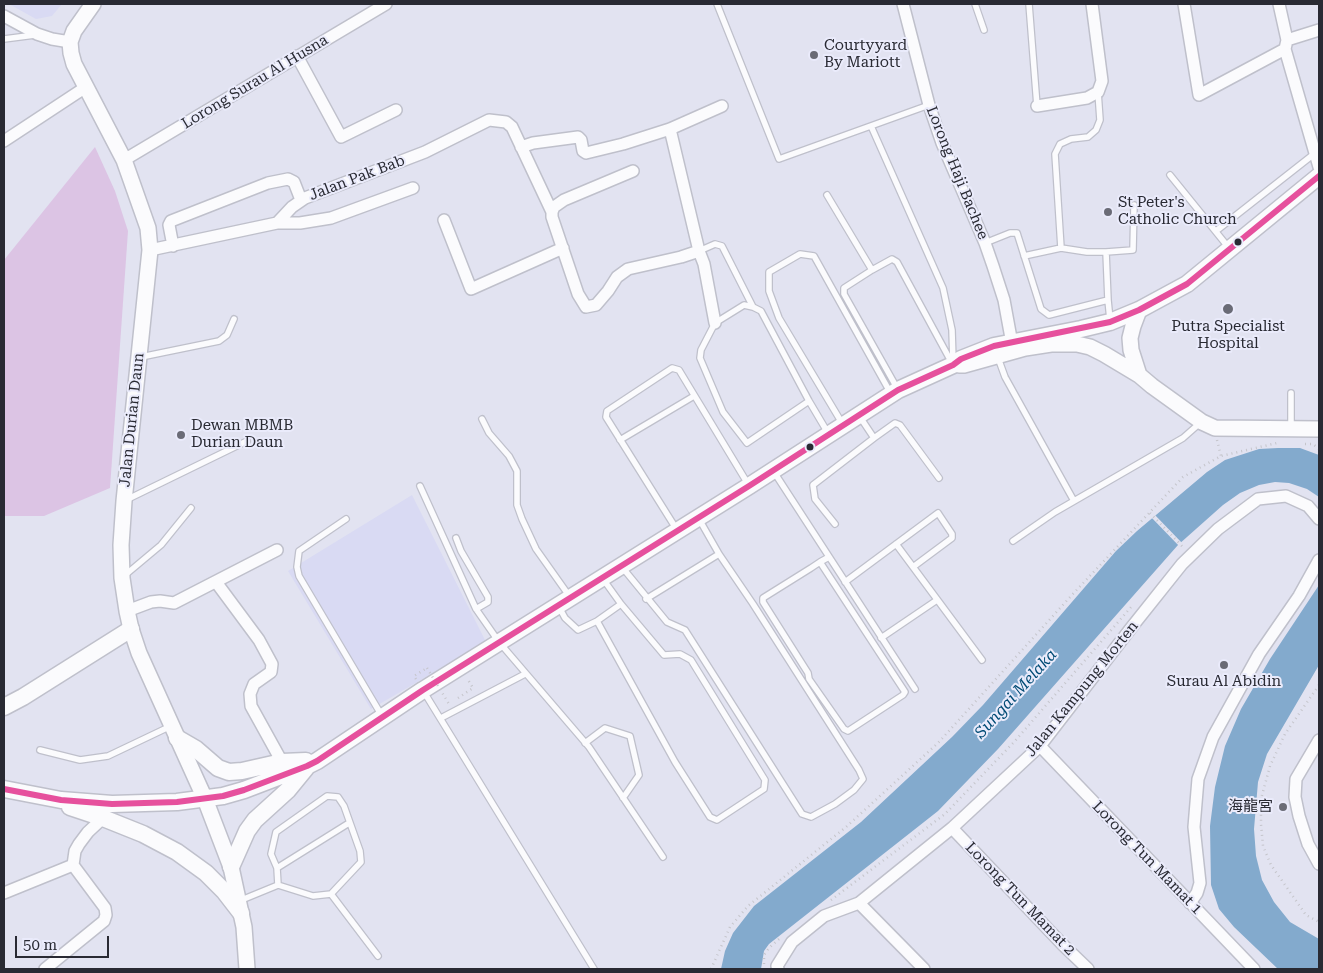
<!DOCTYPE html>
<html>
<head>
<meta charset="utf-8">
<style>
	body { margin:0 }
	#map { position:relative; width:1323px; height:973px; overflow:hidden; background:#e2e3f1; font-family:"Roboto Serif",serif }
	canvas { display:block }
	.frame { position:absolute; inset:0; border:5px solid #292a33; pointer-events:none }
	.scale { position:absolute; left:15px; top:936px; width:94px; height:22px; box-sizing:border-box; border:2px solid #292a33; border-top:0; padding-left:6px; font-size:15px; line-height:18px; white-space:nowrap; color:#292a33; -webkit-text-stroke:4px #eaebfb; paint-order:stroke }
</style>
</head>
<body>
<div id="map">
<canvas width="1323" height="973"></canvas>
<div class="frame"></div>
<div class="scale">50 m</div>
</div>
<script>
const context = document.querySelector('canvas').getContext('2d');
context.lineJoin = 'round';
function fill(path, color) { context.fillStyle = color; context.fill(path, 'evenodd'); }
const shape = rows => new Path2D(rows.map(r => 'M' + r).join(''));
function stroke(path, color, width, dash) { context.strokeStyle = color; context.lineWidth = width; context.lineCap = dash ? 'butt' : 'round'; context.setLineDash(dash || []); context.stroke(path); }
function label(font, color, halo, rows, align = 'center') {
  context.font = font + ' "Roboto Serif","Noto Sans SC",serif'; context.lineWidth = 4; context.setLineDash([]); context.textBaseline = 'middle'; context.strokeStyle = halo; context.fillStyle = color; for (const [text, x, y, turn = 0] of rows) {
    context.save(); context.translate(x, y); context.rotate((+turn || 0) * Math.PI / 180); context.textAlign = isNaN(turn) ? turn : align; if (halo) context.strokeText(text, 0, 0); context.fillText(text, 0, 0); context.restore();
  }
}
const built = shape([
	[9,4,62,4,52,16,36,19],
	[412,495,486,642,371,709,288,571]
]);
const green = shape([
	[95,147,115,191,128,231,110,488,44,516,4,516,4,260]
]);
const water = shape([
	[1278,448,1300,448,1319,455,1319,497,1307,489,1289,483,1275,482,1259,485,1240,493,1223,505,1178,545,998,749,938,811,769,944,764,951,761,969,721,969,725,951,733,933,754,906,861,822,952,737,983,705,1116,551,1137,531,1207,472,1225,460,1259,449],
	[1319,585,1319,665,1267,754,1258,782,1254,829,1256,856,1262,880,1274,902,1290,922,1319,939,1319,969,1278,969,1234,927,1219,909,1211,885,1210,826,1215,787,1225,746,1241,709,1270,659]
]);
const pier = shape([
	[1153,513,1183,544,1180,547,1150,516]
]);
const path = shape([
	[1217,440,1221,456],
	[1305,444,1313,444,1319,449],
	[1150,513,1183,547],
	[416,679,414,676,427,668],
	[1319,685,1285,734,1270,766,1261,799,1261,824,1263,846,1271,865,1306,915,1319,922],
	[458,698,473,688,467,678],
	[831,900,945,814,1015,741,1132,606],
	[711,969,730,927,748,906,846,827,938,743,1071,596,1183,477,1221,456,1277,443],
	[764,969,764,955,769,948,779,939]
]);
const lane = shape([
	[717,4,779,159,929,105],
	[975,4,984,30],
	[1029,4,1037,106],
	[4,39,35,35],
	[871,126,943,288,952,330,953,361],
	[1170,175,1229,248],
	[827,195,872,270,844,288,844,294,897,388],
	[1216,231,1314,154],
	[985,243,1010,233,1017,233,1041,309,1049,315,1108,300,1110,320],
	[1061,248,1055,154,1060,144,1071,139,1088,137,1096,130,1100,120,1098,92],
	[699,251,715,244,722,246,753,307],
	[1106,252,1133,250,1134,205],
	[1024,256,1061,248,1087,252,1106,252,1108,300],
	[872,270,892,259,897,262,953,365],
	[997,355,1005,377,1074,501],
	[141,357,219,341,227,335,234,319],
	[1291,393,1291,427],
	[809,401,747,443,723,412,700,358,701,350,715,323,744,305,753,307,761,311,809,401,828,433],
	[482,419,489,433,509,456,517,471,517,505,522,519,536,549,570,597],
	[842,423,779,318,769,291,769,272,800,254,814,256,890,392],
	[874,438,895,423,900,425,939,478],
	[620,440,694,396],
	[774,472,915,689],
	[420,486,476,609,499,642,589,747,663,857],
	[126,500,247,441],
	[346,519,299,551,297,567,299,576,382,716],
	[835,524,815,499,813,485,874,438,860,417],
	[677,530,606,417,607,411,672,368,679,370,748,484],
	[456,538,461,551,488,597,488,602,476,609],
	[1013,541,1055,512,1183,438,1200,423],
	[896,544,982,660],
	[820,562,905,692,903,695,848,731,844,729,809,679,808,673,763,602,763,598,811,568,820,562,829,557],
	[622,567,667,622,685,630,802,814,811,817,835,804,854,790,863,779,859,770,753,604,719,554,699,519],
	[124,576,161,545,191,508],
	[845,582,938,513,952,534,952,538,913,567],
	[646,599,719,554],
	[559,607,565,618,578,630,597,621,675,762,710,817,717,820,764,789,765,780,691,660,680,654,664,655,621,604,603,579],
	[597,621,621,604],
	[881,638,937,600],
	[424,692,594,969],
	[441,718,525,674],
	[585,743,605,728,630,736,639,775,623,798],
	[40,750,80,760,108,756,171,726],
	[277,868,349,823],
	[278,885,277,868,271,854,276,832,327,796,338,797,344,806,360,851,361,862,331,894],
	[239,901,278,885,313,896,331,894,378,956]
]);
const street = shape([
	[903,4,929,105,942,143,985,243,993,266,1004,300,1013,349],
	[1184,4,1199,95,1285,49,1287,40,1319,30],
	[1279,4,1287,40],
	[4,16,37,34,52,39,70,42],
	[1285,49,1319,167],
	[297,56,341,137,396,110],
	[1037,106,1087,98,1098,92,1102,81,1092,4],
	[670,129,699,251,704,264,715,323],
	[4,141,86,87],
	[521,147,533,143,578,137,581,140,583,151,586,153,623,144,670,129,722,106],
	[124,160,386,4],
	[633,171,564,200,554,207,552,212,552,217,578,294,586,307,596,305,608,291,617,277,628,269,681,257,699,251],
	[444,220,471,289,563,248],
	[277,223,300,223,331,218,413,188],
	[173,246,169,225,171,221,268,183,288,179,294,182,301,200],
	[150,250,277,223,292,207,305,198,425,152,489,120,506,122,512,127,552,212],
	[216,582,259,640,272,664,271,672,254,684,250,694,251,706,282,762],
	[127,611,151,602,160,601,174,603,277,550],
	[1319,740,1296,779,1295,797,1299,816,1308,844,1319,864],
	[1040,746,1254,969],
	[952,828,1063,945,1088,969],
	[4,893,73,865],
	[859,903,924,969],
	[1190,903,1197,893,1200,883,1194,827,1198,779,1213,737,1259,654,1299,596,1319,560],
	[45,969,104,921,106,915,105,908,73,865,75,851,79,844,88,832,103,818],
	[778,969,777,966,792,942,824,916,859,903,952,828,1040,746,1131,628,1182,564,1218,529,1258,499,1286,496,1308,506,1319,519]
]);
const secondary = shape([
	[93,4,74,31,70,42,71,53,74,64,124,160,148,228,150,250,124,501,121,545,122,578,127,611,131,629,139,653,205,799,231,867,244,927,247,969],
	[959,365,964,365,1025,348,1051,344,1077,344,1090,347,1104,354,1139,375,1152,386,1202,422,1215,428,1319,429],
	[1139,375,1131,350,1130,338,1133,326,1139,310]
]);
const primary = shape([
	[4,707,23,697,131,629],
	[177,738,196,749,218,768,229,772,242,771,282,762,306,761],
	[4,789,61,800,112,804,177,802,223,796,244,790,307,766,317,761,423,690,749,486,898,390,953,365,961,359,994,346,1081,329,1110,322,1139,310,1187,284,1319,176],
	[70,807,103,818,143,834,177,852,206,873,224,891,241,913],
	[231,867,247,831,255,820,288,790,306,768]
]);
const pathBridge = shape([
	[427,668,449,704]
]);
const bus1 = shape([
	[4,789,61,800,112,804,177,802,223,796,244,790,307,766,317,761,423,690,749,486,898,390,953,365,961,359,994,346,1110,322,1139,310,1187,284,1319,176]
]);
const markers = [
	[814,55,5,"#6a6b76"],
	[1108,212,5,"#6a6b76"],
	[1238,242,4.5,"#292a33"],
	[1228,309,6,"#6a6b76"],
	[181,435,5,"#6a6b76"],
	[810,447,4.5,"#292a33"],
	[1224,665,5,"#6a6b76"],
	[1283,807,5,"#6a6b76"]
];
const poiNames = [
	["Courtyyard",824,46],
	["By Mariott",824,63],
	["St Peter's",1118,203],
	["Catholic Church",1118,220],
	["Putra Specialist",1228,327,"center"],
	["Hospital",1228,344,"center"],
	["Dewan MBMB",191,426],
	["Durian Daun",191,443],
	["Surau Al Abidin",1224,682,"center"],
	["海龍宮",1273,807,"right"]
];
const streetNames = [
	["Lorong Surau Al Husna",255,82,-31],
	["Lorong Haji Bachee",957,173,68],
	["Jalan Pak Bab",357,178,-21],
	["Jalan Durian Daun",132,420,-84],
	["Jalan Kampung Morten",1082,689,-51],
	["Lorong Tun Mamat 1",1147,858,46],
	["Lorong Tun Mamat 2",1020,899,46]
];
const waterNames = [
	["Sungai Melaka",1016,694,-48]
];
fill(built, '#d9daf3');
fill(green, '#dcc4e4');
fill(water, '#83aacd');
fill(pier, '#e2e3f1');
stroke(lane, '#bfc0cb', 8);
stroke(street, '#bfc0cb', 14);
stroke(secondary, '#bfc0cb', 18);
stroke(primary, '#bfc0cb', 19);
stroke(path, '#c5c5cb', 2.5, [1, 4]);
stroke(lane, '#fbfbfd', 5.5);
stroke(street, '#fbfbfd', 11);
stroke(secondary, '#fbfbfd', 15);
stroke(primary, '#fbfbfd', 16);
stroke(pathBridge, '#c5c5cb', 2.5, [1, 4]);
stroke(bus1, '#e6509d', 6);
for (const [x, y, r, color] of markers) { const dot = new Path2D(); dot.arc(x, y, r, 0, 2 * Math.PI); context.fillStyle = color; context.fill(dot); stroke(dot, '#eaebfb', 2); }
label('15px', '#292a33', '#eaebfb', poiNames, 'left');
label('15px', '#292a33', '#eaebfb', streetNames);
label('italic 16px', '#014b75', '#eaebfb', waterNames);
</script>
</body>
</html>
